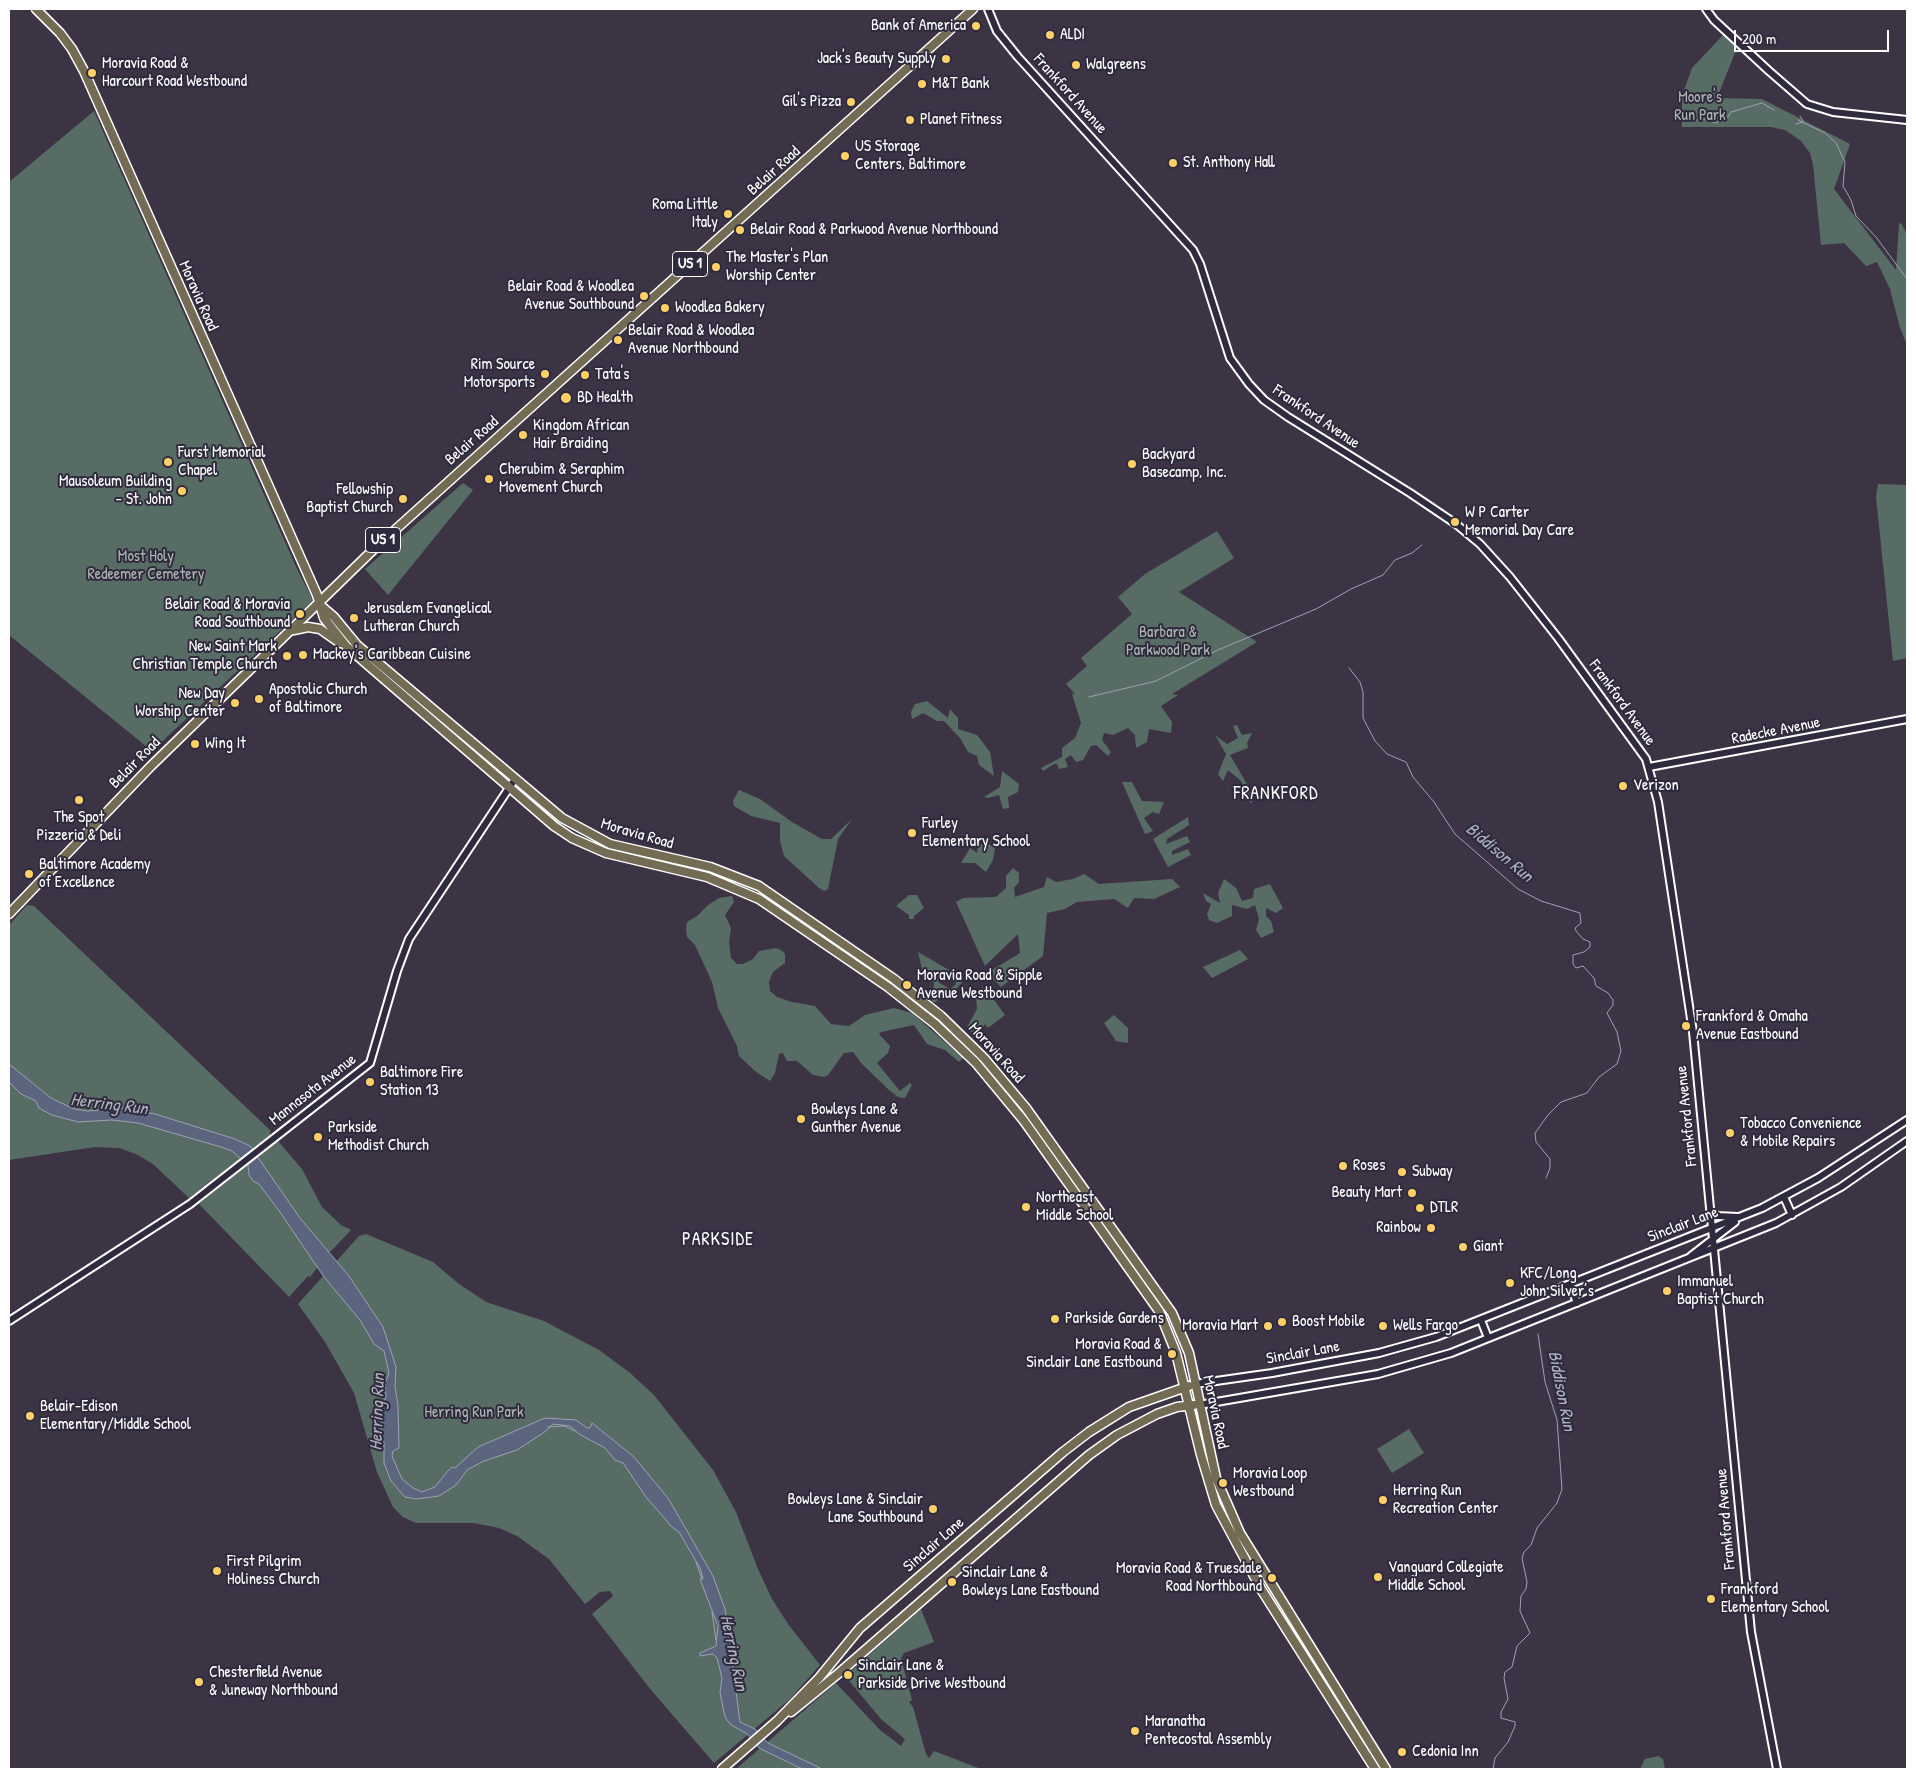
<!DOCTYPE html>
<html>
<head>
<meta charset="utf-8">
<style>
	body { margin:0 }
	#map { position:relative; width:1916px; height:1778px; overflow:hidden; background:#3c3444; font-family:"Patrick Hand",sans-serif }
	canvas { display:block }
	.frame { position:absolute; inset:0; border:10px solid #fff; pointer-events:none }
	.scale { position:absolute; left:1734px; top:30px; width:155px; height:22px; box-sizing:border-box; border:2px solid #fff; border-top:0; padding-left:6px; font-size:15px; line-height:18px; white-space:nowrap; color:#fff; -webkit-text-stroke:4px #2f2a3d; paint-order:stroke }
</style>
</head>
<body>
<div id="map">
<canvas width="1916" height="1778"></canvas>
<div class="frame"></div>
<div class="scale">200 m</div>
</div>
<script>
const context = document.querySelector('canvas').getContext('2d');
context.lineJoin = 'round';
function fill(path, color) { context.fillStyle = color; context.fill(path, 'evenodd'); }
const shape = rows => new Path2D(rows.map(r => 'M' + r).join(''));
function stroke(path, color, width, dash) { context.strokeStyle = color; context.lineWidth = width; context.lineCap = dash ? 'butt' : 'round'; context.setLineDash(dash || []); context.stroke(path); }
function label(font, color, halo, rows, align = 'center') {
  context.font = font + ' "Patrick Hand",sans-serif'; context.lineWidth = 4; context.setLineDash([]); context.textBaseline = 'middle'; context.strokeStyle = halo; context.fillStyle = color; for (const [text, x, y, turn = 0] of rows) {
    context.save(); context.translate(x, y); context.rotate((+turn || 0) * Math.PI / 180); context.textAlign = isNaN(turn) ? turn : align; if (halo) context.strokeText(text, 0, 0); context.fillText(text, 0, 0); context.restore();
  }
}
const green = shape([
	[1723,35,1737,48,1717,98,1762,99,1850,144,1834,189,1896,270,1899,224,1901,223,1907,234,1907,345,1900,328,1890,289,1877,262,1866,266,1844,243,1821,245,1813,164,1810,153,1801,141,1785,130,1771,127,1682,127,1682,96,1692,68],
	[94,111,297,569,313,600,152,751,9,635,9,182],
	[463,483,473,490,388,595,365,569],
	[1878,484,1907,485,1907,658,1893,661,1876,497],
	[1217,531,1234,558,1179,592,1257,642,1172,694,1178,695,1161,706,1172,722,1171,733,1149,729,1147,742,1136,748,1135,735,1128,728,1113,735,1104,733,1102,740,1111,752,1108,756,1096,745,1091,746,1083,760,1076,762,1071,755,1065,759,1068,767,1059,769,1057,764,1054,764,1043,771,1041,768,1062,757,1062,748,1075,738,1081,723,1072,694,1075,694,1066,684,1087,666,1081,658,1132,614,1118,597,1145,574],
	[927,701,948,718,950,709,958,718,958,729,977,735,990,752,994,776,979,765,977,756,968,752,960,738,944,721,937,721,923,713,912,719,911,712,915,704],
	[1237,725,1242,735,1252,733,1247,743,1248,748,1230,755,1254,796,1251,804,1241,781,1228,770,1223,781,1218,774,1226,754,1215,735,1227,744,1238,738,1233,726],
	[1002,771,1019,784,1018,792,1008,797,1009,808,1003,809,999,795,988,798,984,797,1000,787],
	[1122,782,1132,782,1142,801,1164,802,1159,814,1153,812,1144,818,1153,831,1145,834],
	[739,790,760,799,792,822,822,839,831,839,852,819,838,839,828,889,824,891,819,888,784,856,780,841,780,823,751,816,734,806,733,801],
	[1188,817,1189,825,1167,839,1166,844,1187,836,1190,842,1172,851,1172,855,1188,849,1191,855,1168,867,1153,839],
	[986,842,995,848,993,860,986,872,975,863,961,863,970,848,977,853,978,846],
	[1013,868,1019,873,1019,882,1014,888,1015,897,1044,887,1047,877,1056,882,1073,879,1084,874,1099,884,1172,879,1180,887,1154,899,1134,898,1128,908,1114,899,1077,902,1065,909,1047,913,1043,956,1001,987,987,973,1020,953,1018,934,985,966,956,902,963,898,996,897,1006,888,1006,876],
	[1224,879,1236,888,1242,901,1253,898,1254,889,1270,884,1283,908,1276,913,1266,908,1266,916,1271,921,1274,932,1261,938,1256,930,1259,919,1255,905,1247,909,1232,905,1232,916,1217,923,1209,920,1207,914,1211,904,1206,901,1203,893,1220,903,1218,893],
	[909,895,917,895,924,908,914,916,914,919,909,919,909,915,896,906],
	[732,896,734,902,725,915,731,928,729,942,731,958,737,964,743,964,753,959,759,951,776,948,781,950,785,954,785,963,773,972,769,982,770,991,777,997,792,1002,815,1006,831,1024,849,1026,865,1015,894,1008,912,1013,963,1058,959,1062,945,1050,927,1044,914,1025,881,1032,879,1034,890,1046,888,1053,877,1063,900,1091,910,1083,912,1085,905,1098,898,1097,889,1090,862,1064,853,1052,844,1053,828,1075,824,1077,813,1075,797,1061,787,1061,783,1053,779,1054,775,1073,770,1081,755,1071,739,1056,737,1046,718,1008,712,982,695,945,687,937,686,929,687,922,697,916,708,905,719,898],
	[27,905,34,906,270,1130,270,1135,189,1198,153,1164,136,1154,119,1148,95,1147,9,1160,9,925],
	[1240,950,1248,959,1212,978,1203,967],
	[918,952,949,970,951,976,941,974,938,982,950,989,956,984,954,976,963,981,953,993,942,993,936,1002,932,1002,934,983,923,973],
	[982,987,993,994,991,996,1005,1015,988,1028,985,1024,977,1038,967,1027,977,1009,976,997],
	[1114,1015,1128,1028,1128,1043,1116,1041,1104,1023],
	[278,1141,302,1169,322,1207,341,1225,351,1230,317,1266,317,1268,310,1277,308,1276,289,1297,199,1204],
	[366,1234,433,1262,459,1284,486,1302,544,1321,599,1350,629,1372,654,1395,713,1470,736,1512,758,1569,772,1599,788,1624,820,1665,789,1700,714,1763,651,1690,592,1614,613,1596,610,1591,600,1592,585,1604,549,1559,517,1536,499,1528,474,1523,416,1523,403,1517,393,1507,377,1472,354,1393,325,1342,298,1304,359,1236],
	[1409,1429,1424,1453,1392,1473,1377,1449],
	[921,1609,934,1642,904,1653,901,1658,912,1700,909,1702,913,1707,926,1754,929,1758,934,1751,981,1769,736,1769,836,1683,880,1730,901,1746,905,1739,881,1719,845,1676],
	[1658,1756,1663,1759,1665,1769,1640,1769,1645,1759]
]);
const water = shape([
	[9,1064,51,1098,74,1109,88,1111,121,1108,155,1114,235,1139,250,1146,300,1218,349,1276,383,1327,396,1367,395,1387,398,1405,399,1448,393,1451,392,1456,402,1479,413,1488,422,1492,435,1487,447,1472,452,1467,455,1468,478,1447,545,1418,576,1420,587,1428,590,1428,592,1423,634,1457,668,1498,713,1576,725,1609,740,1722,755,1729,768,1743,822,1769,802,1769,759,1748,747,1734,730,1724,725,1717,720,1693,722,1678,717,1658,713,1654,700,1656,700,1653,716,1646,718,1626,700,1579,703,1579,700,1568,679,1532,672,1527,646,1497,623,1463,615,1460,605,1448,579,1434,570,1426,553,1424,546,1431,517,1450,484,1461,467,1470,456,1485,439,1496,416,1499,405,1497,391,1481,384,1463,384,1443,381,1435,383,1405,386,1396,385,1383,389,1373,384,1351,374,1344,360,1320,324,1277,280,1212,259,1184,253,1181,249,1175,248,1165,232,1151,221,1147,138,1123,112,1120,78,1122,52,1115,39,1108,36,1101,21,1094,9,1082,9,1064]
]);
const stream = shape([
	[1800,116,1803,121],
	[1697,120,1706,119,1715,123,1728,117,1731,112,1762,103,1774,110],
	[1798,120,1825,133,1836,143,1845,162,1843,186,1851,200,1856,216,1876,237,1907,279],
	[1796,124,1803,122],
	[1349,668,1360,682,1363,692,1363,718,1375,741,1387,754,1406,762,1413,777,1434,802,1455,834,1518,889,1541,901,1580,913,1581,923,1575,928,1576,931,1583,939,1590,942,1590,947,1584,952,1573,955,1573,964,1576,968,1583,966,1594,978,1596,986,1608,993,1613,1000,1613,1005,1607,1013,1617,1032,1621,1051,1617,1064,1599,1077,1587,1093,1561,1102,1548,1115,1535,1133,1536,1142,1550,1159,1550,1168,1546,1178],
	[1089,697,1156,681,1218,650,1316,609,1351,589,1383,575,1395,560,1412,553,1422,545],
	[548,1427,564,1426,575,1431],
	[696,1562,702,1579],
	[712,1612,716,1640],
	[1493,1769,1495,1758,1508,1742,1515,1726,1515,1722,1501,1718,1501,1712,1508,1699,1504,1678,1505,1672,1512,1667,1517,1646,1530,1633,1520,1611,1521,1596,1526,1589,1527,1582,1522,1558,1524,1552,1531,1545,1537,1528,1557,1503,1562,1489,1557,1420,1545,1382,1538,1334]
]);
const minor = shape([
	[988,9,997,31,1018,57,1193,250,1200,264,1230,358,1249,384,1264,400,1288,417,1410,493,1456,524,1480,544,1510,577,1558,638,1646,759,1658,802,1693,1032,1751,1632,1777,1769],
	[1706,9,1714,20,1769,71,1807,104,1833,112,1907,120],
	[1649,767,1907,719],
	[1784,1197,1792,1215],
	[1711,1211,1717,1216,1738,1217],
	[1691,1256,1735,1222],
	[1570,1284,1577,1303],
	[1481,1320,1488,1338],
	[9,1321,190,1204,370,1063,397,971,409,939,515,779],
	[1195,1384,1272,1373,1379,1353,1436,1337,1762,1208,1818,1178,1907,1120],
	[1199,1405,1378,1374,1451,1353,1776,1223,1841,1187,1907,1141]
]);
const major = shape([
	[36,9,60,33,72,49,84,71,317,595,324,618,346,646,554,826,572,838,606,853,707,877,759,899,888,987,935,1024,976,1063,1024,1121,1159,1311,1176,1353,1201,1455,1216,1505,1261,1589,1375,1769],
	[320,605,334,617,357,645,562,818,610,844,710,867,759,886,894,979,941,1016,984,1058,1026,1108,1172,1313,1189,1353,1216,1478,1240,1533,1386,1769],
	[294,630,308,627,320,629,340,643],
	[9,914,151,766,375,548,973,9],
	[791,1712,839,1673,1089,1455,1117,1435,1157,1414,1177,1407,1194,1405],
	[722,1769,777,1721,819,1678,860,1628,1063,1452,1089,1432,1129,1407,1189,1386]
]);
const markers = [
	[976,26,5,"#ffd166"],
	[1050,35,5,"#ffd166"],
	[946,59,5,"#ffd166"],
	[1076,65,5,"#ffd166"],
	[92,73,5,"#ffd166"],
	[922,84,5,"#ffd166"],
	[851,102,5,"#ffd166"],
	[910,120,5,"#ffd166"],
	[845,156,5,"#ffd166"],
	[1173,163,5,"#ffd166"],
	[728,214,5,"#ffd166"],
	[740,230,5,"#ffd166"],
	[716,267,5,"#ffd166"],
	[644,296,5,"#ffd166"],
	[665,308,5,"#ffd166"],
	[618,340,5,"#ffd166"],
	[545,374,5,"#ffd166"],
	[585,375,5,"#ffd166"],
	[566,398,6,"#ffd166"],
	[523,435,5,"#ffd166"],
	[168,462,5,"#ffd166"],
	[1132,464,5,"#ffd166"],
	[489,479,5,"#ffd166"],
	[182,491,5,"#ffd166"],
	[403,499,5,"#ffd166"],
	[1455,522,5,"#ffd166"],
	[300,614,5,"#ffd166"],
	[354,618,5,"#ffd166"],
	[303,655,5,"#ffd166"],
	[287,656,5,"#ffd166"],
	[259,699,5,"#ffd166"],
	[235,703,5,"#ffd166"],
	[195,744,5,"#ffd166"],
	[1623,786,5,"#ffd166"],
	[79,800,5,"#ffd166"],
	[912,833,5,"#ffd166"],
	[29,874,5,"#ffd166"],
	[907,985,5,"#ffd166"],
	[1686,1026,5,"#ffd166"],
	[370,1082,5,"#ffd166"],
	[801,1119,5,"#ffd166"],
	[1730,1133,5,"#ffd166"],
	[318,1137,5,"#ffd166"],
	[1343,1166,5,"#ffd166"],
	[1402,1172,5,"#ffd166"],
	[1412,1193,5,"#ffd166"],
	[1026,1207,5,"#ffd166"],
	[1420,1208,5,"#ffd166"],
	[1431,1228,5,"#ffd166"],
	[1463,1247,5,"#ffd166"],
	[1510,1283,5,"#ffd166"],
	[1667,1291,5,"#ffd166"],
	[1055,1319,5,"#ffd166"],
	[1282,1322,5,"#ffd166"],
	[1268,1326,5,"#ffd166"],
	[1383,1326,5,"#ffd166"],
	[1172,1354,5,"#ffd166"],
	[30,1416,5,"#ffd166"],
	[1223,1483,5,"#ffd166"],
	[1383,1500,5,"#ffd166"],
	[933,1509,5,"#ffd166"],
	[217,1571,5,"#ffd166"],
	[1378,1577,5,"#ffd166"],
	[1272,1578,5,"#ffd166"],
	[952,1582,5,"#ffd166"],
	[1711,1599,5,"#ffd166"],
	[848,1675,5,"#ffd166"],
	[199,1682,5,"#ffd166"],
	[1135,1731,5,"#ffd166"],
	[1402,1752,5,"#ffd166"]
];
const shields = [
	[690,264,35],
	[383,540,35]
];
const shieldNames = [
	["US 1",690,264],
	["US 1",383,540]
];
const poiNames = [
	["Bank of America",966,26,"right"],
	["ALDI",1060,35],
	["Jack's Beauty Supply",936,59,"right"],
	["Moravia Road &",102,64],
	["Harcourt Road Westbound",102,82],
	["Walgreens",1086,65],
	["M&T Bank",932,84],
	["Gil's Pizza",841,102,"right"],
	["Planet Fitness",920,120],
	["US Storage",855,147],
	["Centers, Baltimore",855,165],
	["St. Anthony Hall",1183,163],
	["Roma Little",718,205,"right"],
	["Italy",718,223,"right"],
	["Belair Road & Parkwood Avenue Northbound",750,230],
	["The Master's Plan",726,258],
	["Worship Center",726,276],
	["Belair Road & Woodlea",634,287,"right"],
	["Avenue Southbound",634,305,"right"],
	["Woodlea Bakery",675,308],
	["Belair Road & Woodlea",628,331],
	["Avenue Northbound",628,349],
	["Rim Source",535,365,"right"],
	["Motorsports",535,383,"right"],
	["Tata's",595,375],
	["BD Health",577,398],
	["Kingdom African",533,426],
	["Hair Braiding",533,444],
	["Furst Memorial",178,453],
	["Chapel",178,471],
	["Backyard",1142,455],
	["Basecamp, Inc.",1142,473],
	["Cherubim & Seraphim",499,470],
	["Movement Church",499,488],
	["Mausoleum Building",172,482,"right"],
	["- St. John",172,500,"right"],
	["Fellowship",393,490,"right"],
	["Baptist Church",393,508,"right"],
	["W P Carter",1465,513],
	["Memorial Day Care",1465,531],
	["Belair Road & Moravia",290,605,"right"],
	["Road Southbound",290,623,"right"],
	["Jerusalem Evangelical",364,609],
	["Lutheran Church",364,627],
	["New Saint Mark",277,647,"right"],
	["Christian Temple Church",277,665,"right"],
	["Mackey's Caribbean Cuisine",313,655],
	["Apostolic Church",269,690],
	["of Baltimore",269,708],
	["New Day",225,694,"right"],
	["Worship Center",225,712,"right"],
	["Wing It",205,744],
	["Verizon",1633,786],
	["The Spot",79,818,"center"],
	["Pizzeria & Deli",79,836,"center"],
	["Furley",922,824],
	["Elementary School",922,842],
	["Baltimore Academy",39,865],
	["of Excellence",39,883],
	["Moravia Road & Sipple",917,976],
	["Avenue Westbound",917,994],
	["Frankford & Omaha",1696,1017],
	["Avenue Eastbound",1696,1035],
	["Baltimore Fire",380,1073],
	["Station 13",380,1091],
	["Bowleys Lane &",811,1110],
	["Gunther Avenue",811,1128],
	["Tobacco Convenience",1740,1124],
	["& Mobile Repairs",1740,1142],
	["Parkside",328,1128],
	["Methodist Church",328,1146],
	["Roses",1353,1166],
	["Subway",1412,1172],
	["Beauty Mart",1402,1193,"right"],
	["Northeast",1036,1198],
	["Middle School",1036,1216],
	["DTLR",1430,1208],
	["Rainbow",1421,1228,"right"],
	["Giant",1473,1247],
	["KFC/Long",1520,1274],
	["John Silver’s",1520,1292],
	["Immanuel",1677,1282],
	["Baptist Church",1677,1300],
	["Parkside Gardens",1065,1319],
	["Boost Mobile",1292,1322],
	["Moravia Mart",1258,1326,"right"],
	["Wells Fargo",1393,1326],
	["Moravia Road &",1162,1345,"right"],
	["Sinclair Lane Eastbound",1162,1363,"right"],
	["Belair-Edison",40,1407],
	["Elementary/Middle School",40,1425],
	["Moravia Loop",1233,1474],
	["Westbound",1233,1492],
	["Herring Run",1393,1491],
	["Recreation Center",1393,1509],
	["Bowleys Lane & Sinclair",923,1500,"right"],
	["Lane Southbound",923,1518,"right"],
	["First Pilgrim",227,1562],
	["Holiness Church",227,1580],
	["Vanguard Collegiate",1388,1568],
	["Middle School",1388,1586],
	["Moravia Road & Truesdale",1262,1569,"right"],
	["Road Northbound",1262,1587,"right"],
	["Sinclair Lane &",962,1573],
	["Bowleys Lane Eastbound",962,1591],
	["Frankford",1721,1590],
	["Elementary School",1721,1608],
	["Sinclair Lane &",858,1666],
	["Parkside Drive Westbound",858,1684],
	["Chesterfield Avenue",209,1673],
	["& Juneway Northbound",209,1691],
	["Maranatha",1145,1722],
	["Pentecostal Assembly",1145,1740],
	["Cedonia Inn",1412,1752]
];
const streetNames = [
	["Frankford Avenue",1070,94,48],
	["Belair Road",774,171,-42],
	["Moravia Road",198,296,66],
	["Frankford Avenue",1316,417,34],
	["Belair Road",472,441,-41],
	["Frankford Avenue",1622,703,54],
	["Radecke Avenue",1776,731,-11],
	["Belair Road",135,763,-45],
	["Moravia Road",637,834,16],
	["Moravia Road",996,1053,48],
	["Mannasota Avenue",313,1090,-38],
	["Frankford Avenue",1687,1116,-96],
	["Sinclair Lane",1683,1225,-21],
	["Sinclair Lane",1303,1353,-10],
	["Moravia Road",1215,1412,78],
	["Frankford Avenue",1726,1519,-95],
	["Sinclair Lane",934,1545,-41]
];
const parkNames = [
	["Moore's",1700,98],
	["Run Park",1700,116],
	["Most Holy",146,557],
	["Redeemer Cemetery",146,575],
	["Barbara &",1168,633],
	["Parkwood Park",1168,651],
	["Herring Run Park",474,1413]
];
const neighbourhoodNames = [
	["FRANKFORD",1276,794],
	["PARKSIDE",718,1240]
];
const waterNames = [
	["Biddison Run",1499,853,40],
	["Herring Run",109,1105,7],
	["Biddison Run",1561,1391,79],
	["Herring Run",378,1412,-88],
	["Herring Run",733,1653,78]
];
fill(green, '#586c66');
fill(water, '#5b657e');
stroke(water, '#9da3b2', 1);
stroke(stream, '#9da3b2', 1);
stroke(minor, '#fff', 10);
stroke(major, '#fff', 11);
stroke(minor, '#2f2a3d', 6);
stroke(major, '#746b55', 8);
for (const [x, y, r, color] of markers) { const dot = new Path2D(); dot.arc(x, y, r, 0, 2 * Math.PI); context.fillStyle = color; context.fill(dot); stroke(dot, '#2f2a3d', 2); }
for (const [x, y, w] of shields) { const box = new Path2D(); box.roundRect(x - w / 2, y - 12.5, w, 25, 4); context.fillStyle = '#2f2a3d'; context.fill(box); stroke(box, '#fff', 1); }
label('bold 15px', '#fff', null, shieldNames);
label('16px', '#fff', '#2f2a3d', poiNames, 'left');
label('16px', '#fff', '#2f2a3d', streetNames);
label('16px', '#acb6b2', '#2f2a3d', parkNames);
context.letterSpacing = '1px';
label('18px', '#fff', '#2f2a3d', neighbourhoodNames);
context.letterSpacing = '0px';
label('italic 18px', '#adb2be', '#2f2a3d', waterNames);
</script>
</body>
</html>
